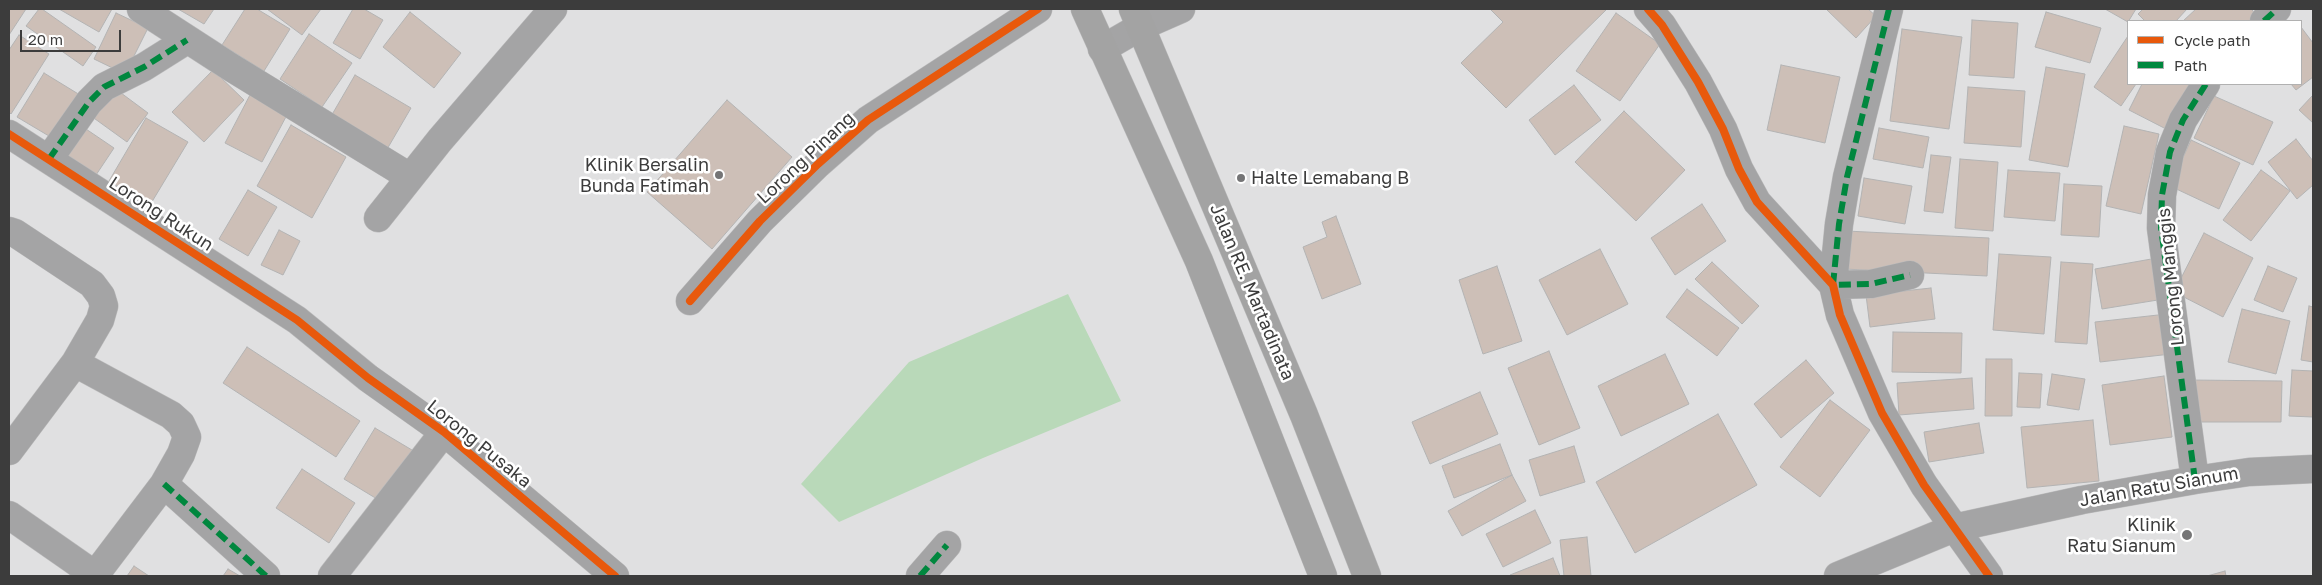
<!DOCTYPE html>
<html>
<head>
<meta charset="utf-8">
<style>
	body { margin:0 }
	#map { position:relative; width:2322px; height:585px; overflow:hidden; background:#e0e0e1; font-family:"Golos Text",sans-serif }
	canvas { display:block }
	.frame { position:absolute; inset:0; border:10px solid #3c3c3c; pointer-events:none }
	.legend { position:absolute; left:2127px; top:20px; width:175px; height:65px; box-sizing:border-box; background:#fff; border:1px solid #b1b1b1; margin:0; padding:6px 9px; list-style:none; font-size:15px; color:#3c3c3c }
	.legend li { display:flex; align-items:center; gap:10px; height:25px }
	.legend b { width:25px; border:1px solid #b1b1b1 }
	.scale { position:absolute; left:20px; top:30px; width:101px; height:22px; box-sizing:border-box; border:2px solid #3c3c3c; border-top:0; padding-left:6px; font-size:15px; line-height:18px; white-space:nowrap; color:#3c3c3c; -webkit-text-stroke:4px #fff; paint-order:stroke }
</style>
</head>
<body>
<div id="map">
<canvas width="2322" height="585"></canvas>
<div class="frame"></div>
<ul class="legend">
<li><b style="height:6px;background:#e8590c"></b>Cycle path</li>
<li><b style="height:6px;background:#00873e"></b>Path</li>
</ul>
<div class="scale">20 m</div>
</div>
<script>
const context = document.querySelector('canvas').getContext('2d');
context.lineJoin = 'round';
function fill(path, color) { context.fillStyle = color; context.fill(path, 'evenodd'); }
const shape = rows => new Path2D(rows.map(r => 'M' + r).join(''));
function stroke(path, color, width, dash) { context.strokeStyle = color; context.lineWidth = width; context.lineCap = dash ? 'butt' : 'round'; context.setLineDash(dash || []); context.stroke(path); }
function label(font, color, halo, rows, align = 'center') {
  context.font = font + ' "Golos Text",sans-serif'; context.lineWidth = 5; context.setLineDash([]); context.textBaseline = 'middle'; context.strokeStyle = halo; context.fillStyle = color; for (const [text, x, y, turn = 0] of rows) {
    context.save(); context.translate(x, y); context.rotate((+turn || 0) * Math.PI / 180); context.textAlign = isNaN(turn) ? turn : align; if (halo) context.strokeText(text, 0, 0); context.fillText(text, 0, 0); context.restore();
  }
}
const green = shape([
	[1068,294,1121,401,983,458,839,522,801,484,909,362]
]);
const building = shape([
	[9,9,26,9,9,35,9,9],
	[39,9,42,9,96,47,83,66,26,26,39,9],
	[59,9,112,9,99,32,59,9],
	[178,9,214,9,204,24,178,9],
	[245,9,257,9,290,29,264,71,222,45,245,9],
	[267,9,321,9,302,35,267,9],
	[353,9,364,9,383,20,360,59,333,43,353,9],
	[1490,9,1607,9,1506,108,1461,63,1503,22,1490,9],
	[1826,9,1868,9,1876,16,1856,38,1826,9],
	[2105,9,2136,9,2128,22,2105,9],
	[2143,9,2187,9,2176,21,2145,21,2138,14,2143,9],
	[2196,9,2251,9,2257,15,2250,21,2183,21,2196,9],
	[410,12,461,53,434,88,383,47,410,12],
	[2046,12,2101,28,2090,63,2035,47,2046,12],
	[116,13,148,28,125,74,94,59,116,13],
	[1616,13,1660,44,1620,101,1576,71,1616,13],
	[1972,20,2018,23,2014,78,1969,75,1972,20],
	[2301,27,2313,43,2313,77,2296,90,2291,84,2301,84,2301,27],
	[1902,29,1962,37,1949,129,1890,121,1902,29],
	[309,34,352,63,322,107,280,79,309,34],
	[19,35,49,54,11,114,9,112,9,50,19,35],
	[2128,36,2128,84,2136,84,2121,106,2094,87,2128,36],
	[1781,65,1840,77,1825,143,1767,130,1781,65],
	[2046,67,2085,74,2068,167,2029,160,2046,67],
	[213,70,244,100,204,142,172,112,213,70],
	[44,73,80,95,54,139,17,117,44,73],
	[355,75,411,108,386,151,330,118,355,75],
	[2142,84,2191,84,2168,130,2129,110,2142,84],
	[1574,85,1601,120,1555,155,1529,120,1574,85],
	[113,87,148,113,127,142,91,116,113,87],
	[1968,87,2025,91,2021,147,1964,143,1968,87],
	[251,93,288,113,262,162,225,143,251,93],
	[2313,95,2313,123,2299,110,2313,95],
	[2214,96,2273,122,2253,165,2194,138,2214,96],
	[727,100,792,157,712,249,647,192,727,100],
	[1624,111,1685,170,1636,221,1575,162,1624,111],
	[146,118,188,142,150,205,109,181,146,118],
	[291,125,346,157,312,218,257,186,291,125],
	[2124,126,2159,134,2141,214,2106,206,2124,126],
	[83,127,114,148,94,178,63,157,83,127],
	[1879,128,1929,137,1923,168,1873,159,1879,128],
	[2296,139,2313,161,2313,185,2297,199,2268,162,2296,139],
	[2191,140,2240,163,2219,209,2170,186,2191,140],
	[1931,155,1951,157,1943,213,1924,211,1931,155],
	[1960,159,1998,162,1993,231,1955,228,1960,159],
	[2008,170,2060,173,2055,221,2004,217,2008,170],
	[2261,170,2290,191,2251,241,2223,220,2261,170],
	[1864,178,1912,186,1905,224,1858,216,1864,178],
	[2064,184,2102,186,2099,237,2061,235,2064,184],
	[248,190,277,207,248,256,219,239,248,190],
	[1702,204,1726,241,1675,275,1651,238,1702,204],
	[1336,216,1361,284,1322,299,1303,247,1327,237,1322,222,1336,216],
	[279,230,300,241,283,275,261,265,279,230],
	[1846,231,1989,238,1987,276,1844,269,1846,231],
	[2204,233,2253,258,2223,317,2174,292,2204,233],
	[1600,249,1628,304,1567,335,1539,280,1600,249],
	[1999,254,2051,257,2044,334,1993,330,1999,254],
	[2157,258,2164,299,2102,309,2095,269,2157,258],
	[1712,262,1759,306,1742,324,1695,279,1712,262],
	[2061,262,2093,264,2087,344,2055,342,2061,262],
	[1497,266,1522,341,1483,354,1459,280,1497,266],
	[2268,266,2297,278,2283,312,2254,300,2268,266],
	[1931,288,1935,319,1870,327,1866,295,1931,288],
	[1687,289,1739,328,1717,356,1666,317,1687,289],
	[2309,306,2313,307,2313,362,2301,360,2309,306],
	[2242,309,2290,321,2276,374,2228,362,2242,309],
	[2167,314,2171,354,2100,362,2095,322,2167,314],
	[1893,332,1962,333,1961,373,1892,372,1893,332],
	[247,347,360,421,336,457,223,383,247,347],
	[1549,351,1580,428,1539,445,1508,368,1549,351],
	[1665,354,1689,404,1621,436,1598,386,1665,354],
	[1986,359,2012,359,2012,416,1985,416,1986,359],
	[1806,360,1834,393,1781,438,1754,404,1806,360],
	[2292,370,2313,371,2313,417,2289,416,2292,370],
	[2019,373,2042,374,2040,408,2017,407,2019,373],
	[2052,374,2085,379,2079,410,2047,405,2052,374],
	[2164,376,2172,437,2110,445,2102,385,2164,376],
	[1972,378,1974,409,1899,415,1897,383,1972,378],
	[2190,380,2282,381,2281,422,2190,422,2190,380],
	[1480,392,1498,434,1430,464,1412,422,1480,392],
	[1830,400,1870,430,1820,497,1780,467,1830,400],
	[1718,414,1757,485,1635,553,1596,482,1718,414],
	[2093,420,2099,481,2027,488,2021,427,2093,420],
	[1979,423,1984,453,1929,462,1924,432,1979,423],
	[375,428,417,453,387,505,344,479,375,428],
	[1500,444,1512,475,1454,498,1442,466,1500,444],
	[1574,446,1585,482,1540,496,1529,460,1574,446],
	[302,469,355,503,329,543,276,508,302,469],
	[1512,475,1526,501,1462,536,1448,511,1512,475],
	[1535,510,1551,543,1503,567,1486,534,1535,510],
	[1587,537,1591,576,1564,576,1560,540,1587,537],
	[1553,558,1560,576,1510,576,1510,575,1553,558],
	[134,566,149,576,127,576,134,566],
	[228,569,240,576,223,576,228,569],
	[2225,571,2226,576,2207,576,2225,571]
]);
const street = shape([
	[141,9,232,68,410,177],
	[1648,9,1662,25,1698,82,1723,129,1739,169,1757,202,1833,285,1840,315,1882,413,1924,485,1989,576],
	[1889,9,1847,177,1839,224,1833,285,1871,284,1910,275],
	[2264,21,2277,9],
	[1102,49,1140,27,1181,9],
	[9,134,297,320,368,378,444,432,615,576],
	[49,159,89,102,104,87,144,67,187,40],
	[378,218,440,140,553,9],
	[9,231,15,233,92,284,101,296,104,306,100,320,75,363,9,451],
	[690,301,760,221,818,164,868,120,1038,9],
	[75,363,171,415,181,424,187,437,181,454,164,484,95,575],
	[2195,480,2161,228,2162,195,2170,152,2183,120,2206,84],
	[164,484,266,576],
	[9,515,95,575,94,576],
	[332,576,444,432],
	[920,576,947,545],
	[1838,576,1954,528,2082,500,2195,480,2249,472,2313,469]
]);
const highway = shape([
	[1085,9,1199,261,1323,576],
	[1133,9,1304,415,1367,576]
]);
const quiet = shape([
	[1889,9,1847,177,1839,224,1833,285,1871,284,1910,275],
	[2264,21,2277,9],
	[49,159,89,102,104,87,144,67,187,40],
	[2195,480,2161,228,2162,195,2170,152,2183,120,2206,84],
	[164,484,266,576],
	[920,576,947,545]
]);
const cycleway = shape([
	[1648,9,1662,25,1698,82,1723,129,1739,169,1757,202,1833,285,1840,315,1882,413,1924,485,1989,576],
	[9,134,297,320,368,378,444,432,615,576],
	[690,301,760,221,818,164,868,120,1038,9]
]);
const markers = [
	[719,175,5,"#757576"],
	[1241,178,5,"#757576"],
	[2187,535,6,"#757576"]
];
const streetNames = [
	["Lorong Pinang",806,158,-43],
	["Lorong Rukun",161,214,33],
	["Lorong Manggis",2171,277,-96],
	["Jalan RE. Martadinata",1252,292,67],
	["Lorong Pusaka",479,444,39],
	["Jalan Ratu Sianum",2159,487,-10]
];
const poiNames = [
	["Klinik Bersalin",709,165],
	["Bunda Fatimah",709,186],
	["Halte Lemabang B",1251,178,"left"],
	["Klinik",2176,525],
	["Ratu Sianum",2176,546]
];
fill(green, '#b9d9b9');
fill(building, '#cdbfb7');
stroke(building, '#b3b3b3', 1);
stroke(street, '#bcbcbd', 29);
stroke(highway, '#bcbcbd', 29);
stroke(street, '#a4a4a5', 28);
stroke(highway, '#a3a3a3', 28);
stroke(quiet, '#00873e', 6, [12, 6]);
stroke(cycleway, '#e8590c', 8);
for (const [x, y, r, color] of markers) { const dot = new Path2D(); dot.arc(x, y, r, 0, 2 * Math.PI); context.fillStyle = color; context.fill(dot); stroke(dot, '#fff', 2); }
label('18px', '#3c3c3c', '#fff', streetNames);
label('18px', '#3c3c3c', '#fff', poiNames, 'right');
</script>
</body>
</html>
